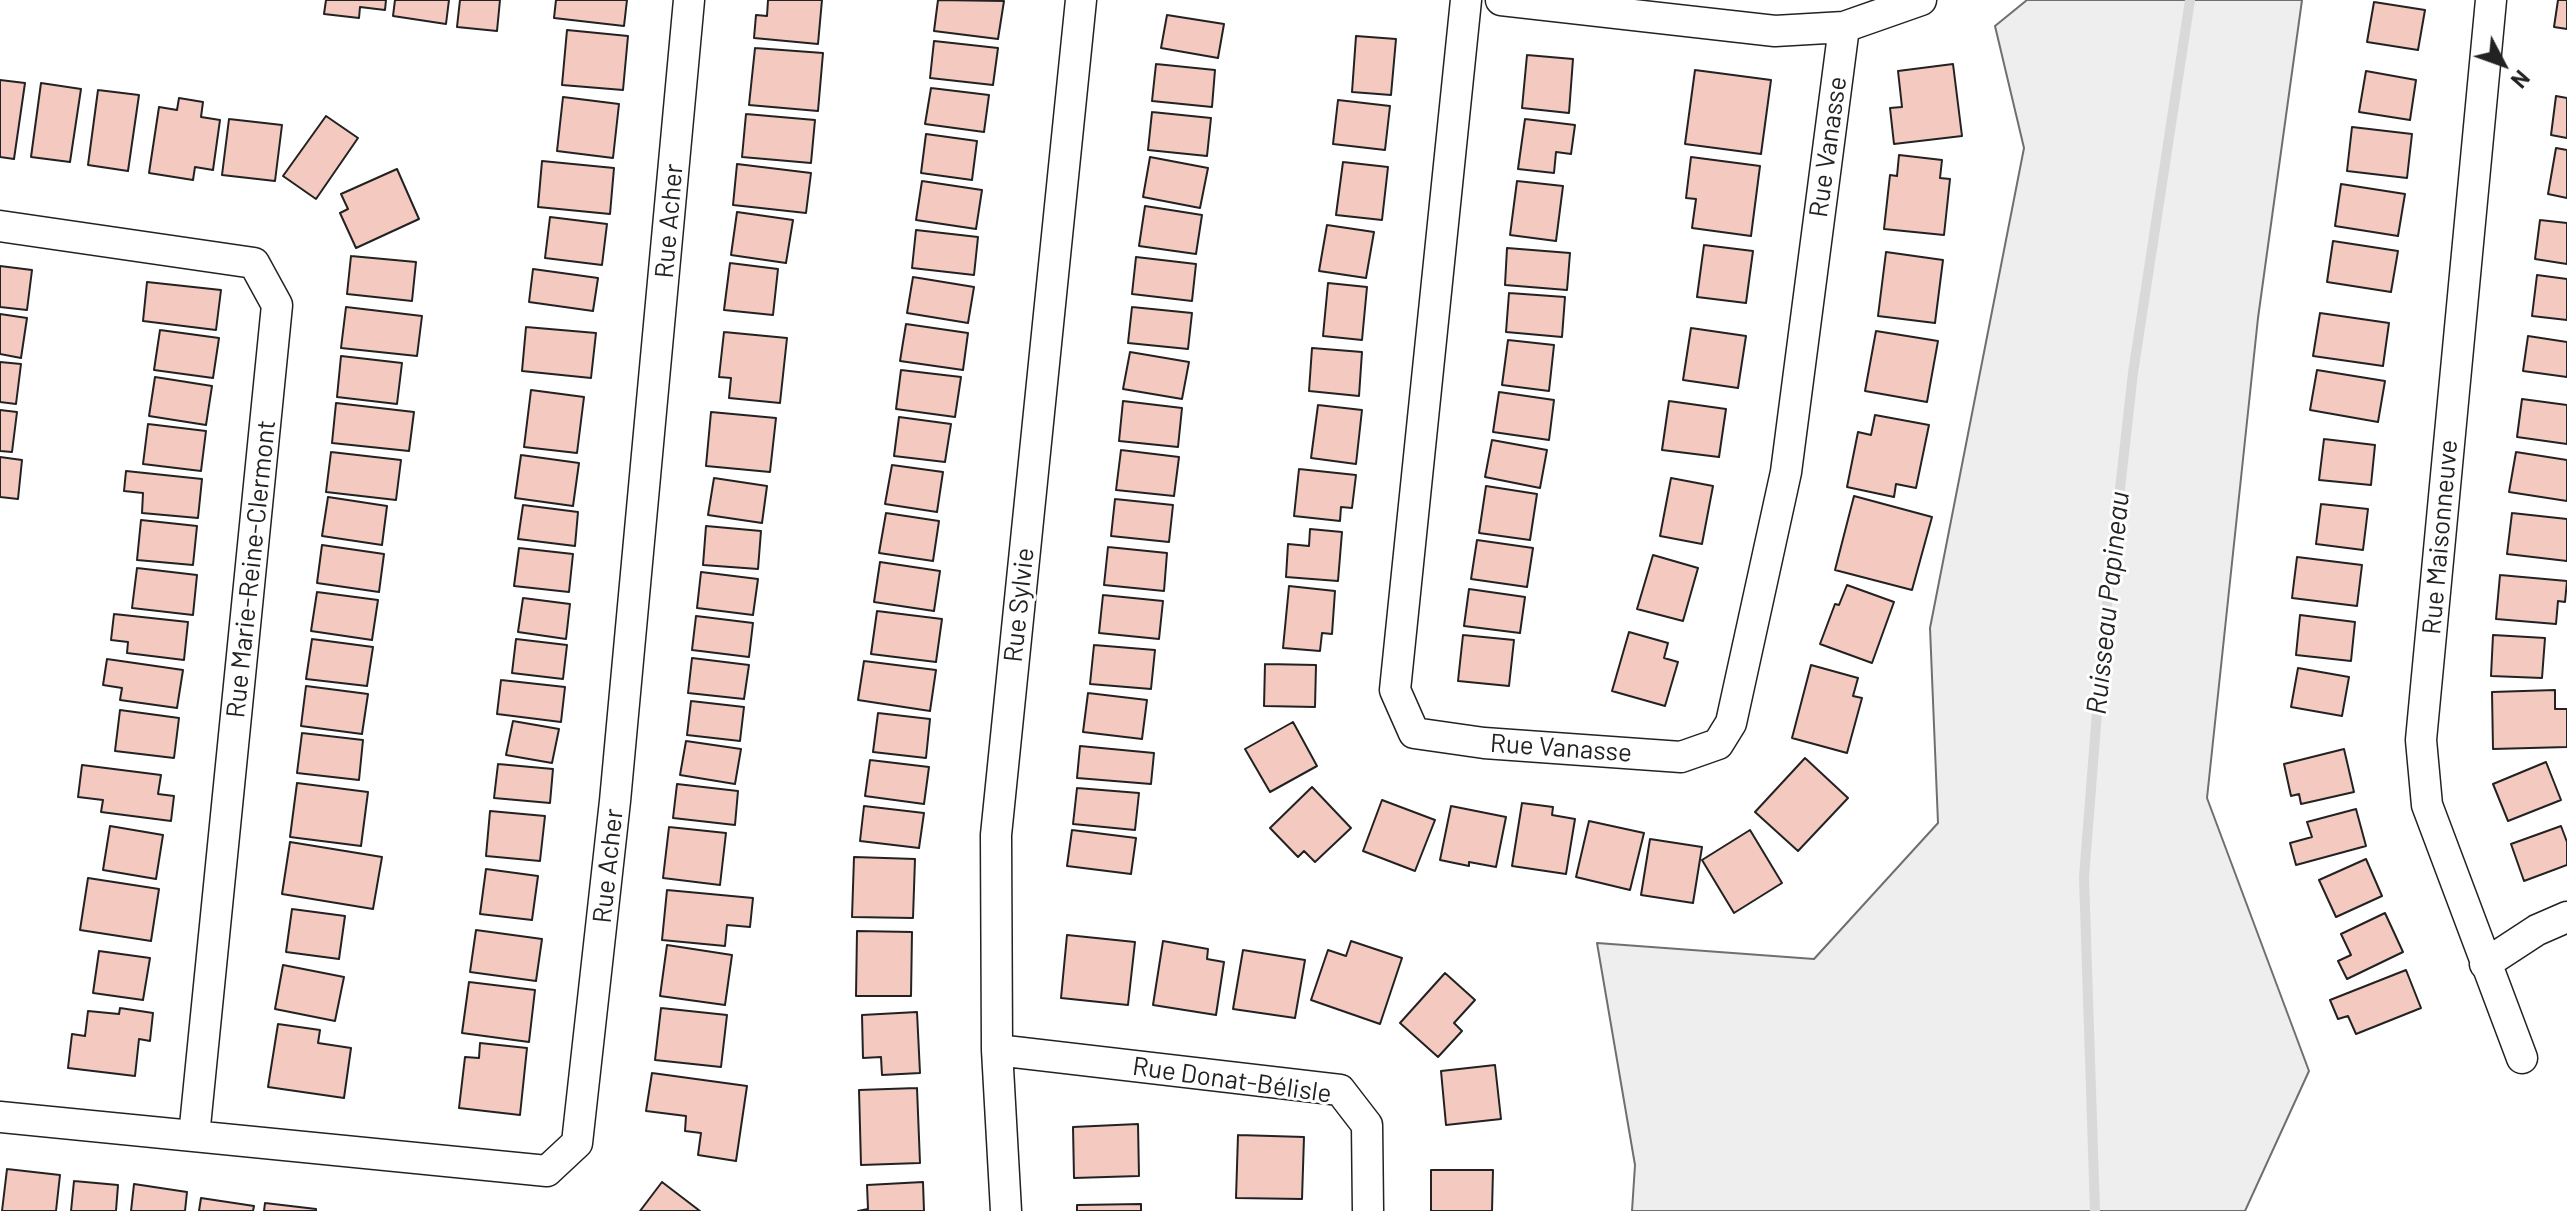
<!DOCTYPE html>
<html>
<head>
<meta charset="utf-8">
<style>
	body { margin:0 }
	#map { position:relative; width:2567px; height:1211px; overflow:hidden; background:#fff; font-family:Barlow,sans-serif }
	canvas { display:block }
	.north { position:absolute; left:2463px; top:24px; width:80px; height:80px; -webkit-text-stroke:6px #fff; paint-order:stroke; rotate:131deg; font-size:22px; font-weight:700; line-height:32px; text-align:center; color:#222 }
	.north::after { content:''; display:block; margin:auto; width:28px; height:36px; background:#222; clip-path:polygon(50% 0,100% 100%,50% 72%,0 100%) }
</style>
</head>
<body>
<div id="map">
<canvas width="2567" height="1211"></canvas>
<div class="north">N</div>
</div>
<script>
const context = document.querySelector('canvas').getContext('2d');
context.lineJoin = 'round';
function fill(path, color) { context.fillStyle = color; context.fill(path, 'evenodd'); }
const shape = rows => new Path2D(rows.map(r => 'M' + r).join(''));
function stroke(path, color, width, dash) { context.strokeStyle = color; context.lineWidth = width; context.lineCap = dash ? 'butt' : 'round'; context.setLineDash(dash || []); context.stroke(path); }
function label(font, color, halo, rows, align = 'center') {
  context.font = font + ' Barlow,sans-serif'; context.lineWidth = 6; context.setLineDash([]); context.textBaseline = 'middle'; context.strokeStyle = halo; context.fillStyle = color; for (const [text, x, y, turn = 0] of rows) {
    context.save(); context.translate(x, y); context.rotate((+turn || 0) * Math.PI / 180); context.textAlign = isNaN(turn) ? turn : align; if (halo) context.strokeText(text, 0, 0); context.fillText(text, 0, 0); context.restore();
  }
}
const green = shape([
	[2027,0,2302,0,2258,318,2207,798,2309,1071,2245,1211,1632,1211,1635,1165,1597,943,1814,959,1938,823,1930,628,2024,148,1995,26,2027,0]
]);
const stream = shape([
	[2095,1211,2084,877,2102,649,2133,373,2190,0]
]);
const building = shape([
	[326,0,386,0,385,10,360,7,359,18,324,14,326,0],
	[395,0,449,0,446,24,393,16,395,0],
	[460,0,500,0,497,31,457,27,460,0],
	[556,0,627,0,624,26,554,18,556,0],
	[768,0,822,0,818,44,754,38,756,15,767,16,768,0],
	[938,0,1004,1,998,39,934,31,938,0],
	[2558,0,2567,0,2567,29,2554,27,2558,0],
	[2374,2,2425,10,2418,50,2367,42,2374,2],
	[1167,15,1224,24,1218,58,1161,48,1167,15],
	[567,30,628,36,623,90,562,85,567,30],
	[1356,36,1396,39,1391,95,1352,92,1356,36],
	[934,41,998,48,993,85,930,78,934,41],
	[755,48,823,53,818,111,749,105,755,48],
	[1527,55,1573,59,1569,113,1522,108,1527,55],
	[1156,64,1215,70,1212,107,1152,101,1156,64],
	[1953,64,1962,136,1894,144,1890,108,1902,107,1898,71,1953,64],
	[1695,70,1771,80,1761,154,1685,144,1695,70],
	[2366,71,2416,80,2410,120,2359,112,2366,71],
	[0,80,25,83,14,159,0,157,0,80],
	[41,83,81,89,70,162,31,157,41,83],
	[931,88,989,95,984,132,925,124,931,88],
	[98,90,139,95,128,171,88,165,98,90],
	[2556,96,2567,98,2567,138,2551,135,2556,96],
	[563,97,619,104,613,158,557,151,563,97],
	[179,98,203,102,201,117,220,120,213,170,195,167,193,180,149,173,159,107,177,110,179,98],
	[1338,100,1390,106,1385,150,1333,144,1338,100],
	[1152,112,1211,118,1207,156,1148,150,1152,112],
	[746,114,815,120,811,163,742,157,746,114],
	[326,116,358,138,316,199,283,176,326,116],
	[229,119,282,125,275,181,222,175,229,119],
	[1525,119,1575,125,1571,154,1556,152,1554,173,1518,169,1525,119],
	[2352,127,2412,134,2407,178,2347,171,2352,127],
	[926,134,977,141,972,180,921,173,926,134],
	[2556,148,2567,150,2567,198,2548,194,2556,148],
	[1899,155,1942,160,1940,178,1950,179,1944,235,1884,229,1890,175,1897,176,1899,155],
	[1150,157,1208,168,1200,208,1143,197,1150,157],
	[1691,157,1760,166,1751,236,1692,228,1696,199,1686,198,1691,157],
	[542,161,614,168,610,214,538,207,542,161],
	[1343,162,1388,167,1382,220,1336,215,1343,162],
	[737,164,811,173,806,213,733,205,737,164],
	[397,169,419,219,356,248,340,213,348,209,341,194,397,169],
	[922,181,982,190,976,229,916,220,922,181],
	[1517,181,1563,186,1556,241,1510,235,1517,181],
	[2341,184,2405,194,2398,236,2335,226,2341,184],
	[1145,206,1202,215,1196,254,1139,246,1145,206],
	[737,212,793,220,786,263,731,255,737,212],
	[550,217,607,224,602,265,545,258,550,217],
	[2540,220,2567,223,2567,264,2535,259,2540,220],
	[1327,225,1374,232,1366,278,1319,271,1327,225],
	[916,230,978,237,974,275,912,268,916,230],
	[2333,241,2398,251,2391,292,2327,282,2333,241],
	[1704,245,1753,251,1746,303,1697,297,1704,245],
	[1507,248,1570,253,1567,290,1505,285,1507,248],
	[1886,252,1943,260,1935,323,1878,316,1886,252],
	[351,256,416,262,412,301,347,294,351,256],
	[1136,257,1196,264,1192,301,1132,294,1136,257],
	[730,263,778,269,773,315,724,310,730,263],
	[0,266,32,270,27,310,0,307,0,266],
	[533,269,598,278,593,311,529,302,533,269],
	[2537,275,2567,279,2567,320,2532,316,2537,275],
	[913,277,974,287,968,323,907,313,913,277],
	[147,282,221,290,216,330,143,321,147,282],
	[1328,283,1367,287,1362,340,1323,336,1328,283],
	[1509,293,1565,297,1562,337,1506,332,1509,293],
	[346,307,422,316,417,356,341,348,346,307],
	[1132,307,1192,313,1188,349,1128,343,1132,307],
	[2320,313,2389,323,2383,366,2313,356,2320,313],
	[0,314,27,318,21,358,0,354,0,314],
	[906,324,968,333,963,370,900,361,906,324],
	[526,327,596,333,591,378,522,371,526,327],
	[1691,328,1746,336,1738,388,1683,380,1691,328],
	[160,330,219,338,213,378,154,370,160,330],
	[1876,331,1938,341,1927,402,1865,391,1876,331],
	[724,332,787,338,780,403,729,398,731,378,719,377,724,332],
	[2528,336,2567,342,2567,377,2523,371,2528,336],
	[1508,340,1554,345,1549,391,1502,385,1508,340],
	[1312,348,1362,352,1359,396,1309,391,1312,348],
	[1130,352,1189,362,1182,399,1123,389,1130,352],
	[341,356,402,363,397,404,337,397,341,356],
	[0,362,21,364,16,404,0,402,0,362],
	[901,370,961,377,955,417,896,409,901,370],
	[2317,370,2385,381,2378,422,2310,410,2317,370],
	[155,377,212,386,206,425,149,416,155,377],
	[531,390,584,397,577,453,524,447,531,390],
	[1499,392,1554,400,1549,440,1493,432,1499,392],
	[2522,399,2567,405,2567,444,2517,437,2522,399],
	[1123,401,1182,408,1178,447,1119,441,1123,401],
	[1669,401,1726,409,1719,457,1662,450,1669,401],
	[336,403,414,412,409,451,332,443,336,403],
	[1318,405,1362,410,1356,464,1311,458,1318,405],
	[0,410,17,412,12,452,0,451,0,410],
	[711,412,776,418,770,472,706,466,711,412],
	[1875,415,1929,425,1916,488,1896,484,1894,497,1847,487,1858,432,1871,435,1875,415],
	[899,417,951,424,945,462,894,456,899,417],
	[148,424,206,431,201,471,143,464,148,424],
	[2324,439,2375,445,2371,485,2319,480,2324,439],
	[1492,440,1547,450,1540,488,1485,477,1492,440],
	[1121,450,1179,457,1174,496,1116,490,1121,450],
	[331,452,401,460,396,500,326,492,331,452],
	[2516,452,2567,460,2567,501,2509,492,2516,452],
	[521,455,579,463,573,506,515,498,521,455],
	[0,457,22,460,18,499,0,497,0,457],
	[892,465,943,472,937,512,885,504,892,465],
	[1299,469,1356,475,1352,508,1341,507,1340,521,1294,516,1299,469],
	[126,471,202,479,198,518,142,513,143,493,124,491,126,471],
	[714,478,767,486,762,523,708,515,714,478],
	[1671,478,1713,486,1702,544,1660,536,1671,478],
	[1486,486,1537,494,1530,540,1479,533,1486,486],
	[1854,496,1932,517,1912,590,1835,570,1854,496],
	[328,497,387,506,382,545,322,536,328,497],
	[1115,499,1173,505,1169,542,1111,536,1115,499],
	[2321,504,2368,509,2363,550,2316,544,2321,504],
	[523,505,578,512,575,546,518,539,523,505],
	[886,513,939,521,933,561,879,553,886,513],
	[2512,513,2567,519,2567,561,2507,554,2512,513],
	[141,520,197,526,193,565,137,560,141,520],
	[706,526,761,531,758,569,703,565,706,526],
	[1310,529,1342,532,1338,581,1286,577,1288,544,1309,546,1310,529],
	[1477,540,1533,548,1527,587,1471,579,1477,540],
	[322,545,384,554,379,592,317,583,322,545],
	[1108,547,1167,553,1164,591,1104,585,1108,547],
	[519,548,573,554,569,592,514,586,519,548],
	[1653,555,1698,568,1683,621,1637,609,1653,555],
	[2297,557,2362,565,2357,606,2292,598,2297,557],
	[880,562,940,571,934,611,874,602,880,562],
	[137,568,197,575,193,615,132,608,137,568],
	[701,572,758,579,753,615,697,608,701,572],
	[2500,575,2567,581,2565,602,2558,601,2556,624,2496,619,2500,575],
	[1847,585,1894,602,1872,663,1820,644,1835,604,1839,605,1847,585],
	[1289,586,1335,591,1332,634,1322,633,1320,651,1283,648,1289,586],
	[1469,589,1525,597,1520,633,1464,626,1469,589],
	[317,592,378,600,372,640,311,631,317,592],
	[1103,595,1163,601,1159,639,1099,633,1103,595],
	[523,598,570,604,566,639,518,632,523,598],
	[877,611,942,619,936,662,871,654,877,611],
	[114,614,188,622,184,660,127,653,128,642,111,640,114,614],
	[2300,615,2355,622,2351,661,2296,655,2300,615],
	[696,616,753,623,749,657,692,650,696,616],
	[1629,632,1668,643,1664,658,1678,662,1665,706,1612,691,1629,632],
	[1463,635,1514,640,1509,686,1458,681,1463,635],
	[2493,635,2545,638,2542,678,2491,676,2493,635],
	[312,639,373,647,367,686,306,679,312,639],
	[516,639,567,645,563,679,512,673,516,639],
	[1094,645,1155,650,1151,689,1090,684,1094,645],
	[692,658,749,665,744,699,688,693,692,658],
	[107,659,183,670,177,708,120,700,122,688,103,685,107,659],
	[864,661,936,670,930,711,858,700,864,661],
	[1265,664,1316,665,1315,707,1264,706,1265,664],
	[1811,665,1858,678,1853,696,1862,698,1847,753,1792,738,1811,665],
	[2298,668,2349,677,2342,716,2291,707,2298,668],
	[501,680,565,687,561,722,497,714,501,680],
	[306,686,368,694,362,734,301,726,306,686],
	[2555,690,2555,709,2567,709,2567,747,2493,749,2492,692,2555,690],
	[1088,693,1147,700,1142,739,1083,732,1088,693],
	[691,701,744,707,740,741,687,735,691,701],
	[120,710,179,718,174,758,115,751,120,710],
	[878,713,930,719,926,758,873,752,878,713],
	[513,721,559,729,552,763,506,755,513,721],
	[1293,722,1317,766,1270,792,1245,749,1293,722],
	[302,733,363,740,359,780,297,773,302,733],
	[686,741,741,749,735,784,680,775,686,741],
	[1080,746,1154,753,1151,784,1077,778,1080,746],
	[2344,749,2354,792,2301,804,2299,794,2291,796,2284,764,2344,749],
	[1805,758,1848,798,1798,851,1755,812,1805,758],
	[870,760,929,767,924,804,865,796,870,760],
	[2546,762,2561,800,2508,821,2493,784,2546,762],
	[498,764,553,769,550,803,494,798,498,764],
	[82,765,161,775,158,794,174,796,171,821,101,812,103,800,78,797,82,765],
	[297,783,368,792,361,846,290,837,297,783],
	[677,784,738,791,735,825,673,818,677,784],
	[1312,787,1351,828,1315,862,1304,851,1298,857,1270,828,1312,787],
	[1077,788,1139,793,1135,830,1073,824,1077,788],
	[1382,800,1435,820,1415,871,1363,851,1382,800],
	[1522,803,1553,807,1552,815,1575,819,1566,874,1512,866,1522,803],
	[864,806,924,813,919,848,860,841,864,806],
	[1451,806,1506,817,1496,867,1469,862,1469,866,1440,860,1451,806],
	[2356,809,2366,846,2296,865,2290,843,2312,837,2307,822,2356,809],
	[490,811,545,816,540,861,486,856,490,811],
	[1589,821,1644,833,1630,890,1576,877,1589,821],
	[110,826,163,835,156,879,103,870,110,826],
	[2561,826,2567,842,2567,865,2524,881,2511,844,2561,826],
	[669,827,726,833,720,885,663,878,669,827],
	[1072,830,1136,838,1131,874,1067,866,1072,830],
	[1750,830,1782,883,1734,913,1702,860,1750,830],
	[1650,839,1702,847,1693,903,1641,895,1650,839],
	[290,842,382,857,373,909,282,894,290,842],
	[854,857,915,859,913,918,852,917,854,857],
	[2366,859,2382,896,2336,917,2319,880,2366,859],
	[486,869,538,876,532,920,480,914,486,869],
	[88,878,159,889,151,941,80,930,88,878],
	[667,890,753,898,750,927,727,925,725,946,662,940,667,890],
	[292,909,345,916,339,959,286,952,292,909],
	[2385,913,2403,952,2347,979,2338,961,2351,955,2341,934,2385,913],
	[476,930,542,939,536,981,470,972,476,930],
	[857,931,912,932,911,996,856,996,857,931],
	[1067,935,1135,942,1128,1005,1061,998,1067,935],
	[1163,941,1208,949,1207,959,1224,962,1216,1015,1153,1005,1163,941],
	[1351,941,1402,958,1380,1024,1311,1000,1328,950,1346,956,1351,941],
	[667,945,732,955,725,1005,660,996,667,945],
	[1243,950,1305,960,1295,1018,1233,1009,1243,950],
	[99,951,150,958,143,1000,93,993,99,951],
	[283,965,344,977,335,1021,275,1009,283,965],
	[2406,970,2421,1008,2356,1034,2348,1016,2338,1019,2330,1000,2406,970],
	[1445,973,1475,1000,1454,1023,1462,1031,1438,1057,1400,1023,1445,973],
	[469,982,535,990,529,1042,462,1033,469,982],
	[120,1008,153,1013,150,1041,139,1039,135,1076,68,1068,72,1034,85,1036,88,1011,119,1014,120,1008],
	[661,1008,727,1015,721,1067,655,1060,661,1008],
	[917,1012,920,1073,882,1075,881,1057,863,1058,862,1015,917,1012],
	[278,1024,320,1030,318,1043,351,1048,344,1098,268,1087,278,1024],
	[480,1043,527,1048,520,1115,459,1108,465,1057,479,1058,480,1043],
	[1495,1065,1501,1119,1446,1125,1441,1071,1495,1065],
	[652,1073,747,1086,736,1161,698,1155,701,1133,685,1131,686,1116,646,1111,652,1073],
	[917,1088,920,1163,861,1165,859,1090,917,1088],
	[1138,1124,1139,1176,1074,1178,1073,1127,1138,1124],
	[1238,1135,1304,1137,1302,1199,1236,1198,1238,1135],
	[7,1169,60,1175,56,1211,2,1211,7,1169],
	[1431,1170,1493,1170,1492,1211,1431,1211,1431,1170],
	[74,1181,118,1185,116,1211,71,1211,74,1181],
	[662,1182,700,1211,640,1211,662,1182],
	[923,1182,924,1211,858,1211,868,1209,867,1185,923,1182],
	[134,1184,187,1192,185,1211,131,1211,134,1184],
	[201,1198,254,1206,253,1211,199,1211,201,1198],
	[265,1203,316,1209,316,1211,264,1211,265,1203],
	[1141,1204,1141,1211,1077,1211,1077,1205,1141,1204]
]);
const street = shape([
	[1466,0,1395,690,1414,733,1484,743,1681,757,1718,744,1731,723,1786,472,1844,27],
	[1501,0,1775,31,1844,27,1921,0],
	[2491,0,2421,740,2427,805,2522,1058],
	[0,226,254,263,277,305,194,1136],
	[2485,964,2537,930,2567,917],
	[997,1050,1340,1090,1367,1125,1368,1211],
	[0,1117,547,1171,577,1143,615,801,689,0],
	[1006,1211,997,1050,996,835,1081,0]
]);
const streetNames = [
	["Rue Vanasse",1828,147,-82],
	["Rue Acher",669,221,-85],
	["Rue Maisonneuve",2440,537,-85],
	["Rue Marie-Reine-Clermont",251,569,-84],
	["Rue Sylvie",1019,605,-84],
	["Rue Vanasse",1561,748,4],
	["Rue Acher",608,866,-84],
	["Rue Donat-Bélisle",1232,1080,8]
];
const waterNames = [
	["Ruisseau Papineau",2108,603,-84]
];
fill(green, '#eee');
stroke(green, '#6f6f6f', 2);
stroke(stream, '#d9d9d9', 10);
fill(building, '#f3c9c0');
stroke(building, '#222', 2);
stroke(street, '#222', 33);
stroke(street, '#fff', 30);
label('26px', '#222', '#fff', streetNames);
label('italic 28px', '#222', '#fff', waterNames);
</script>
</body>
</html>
